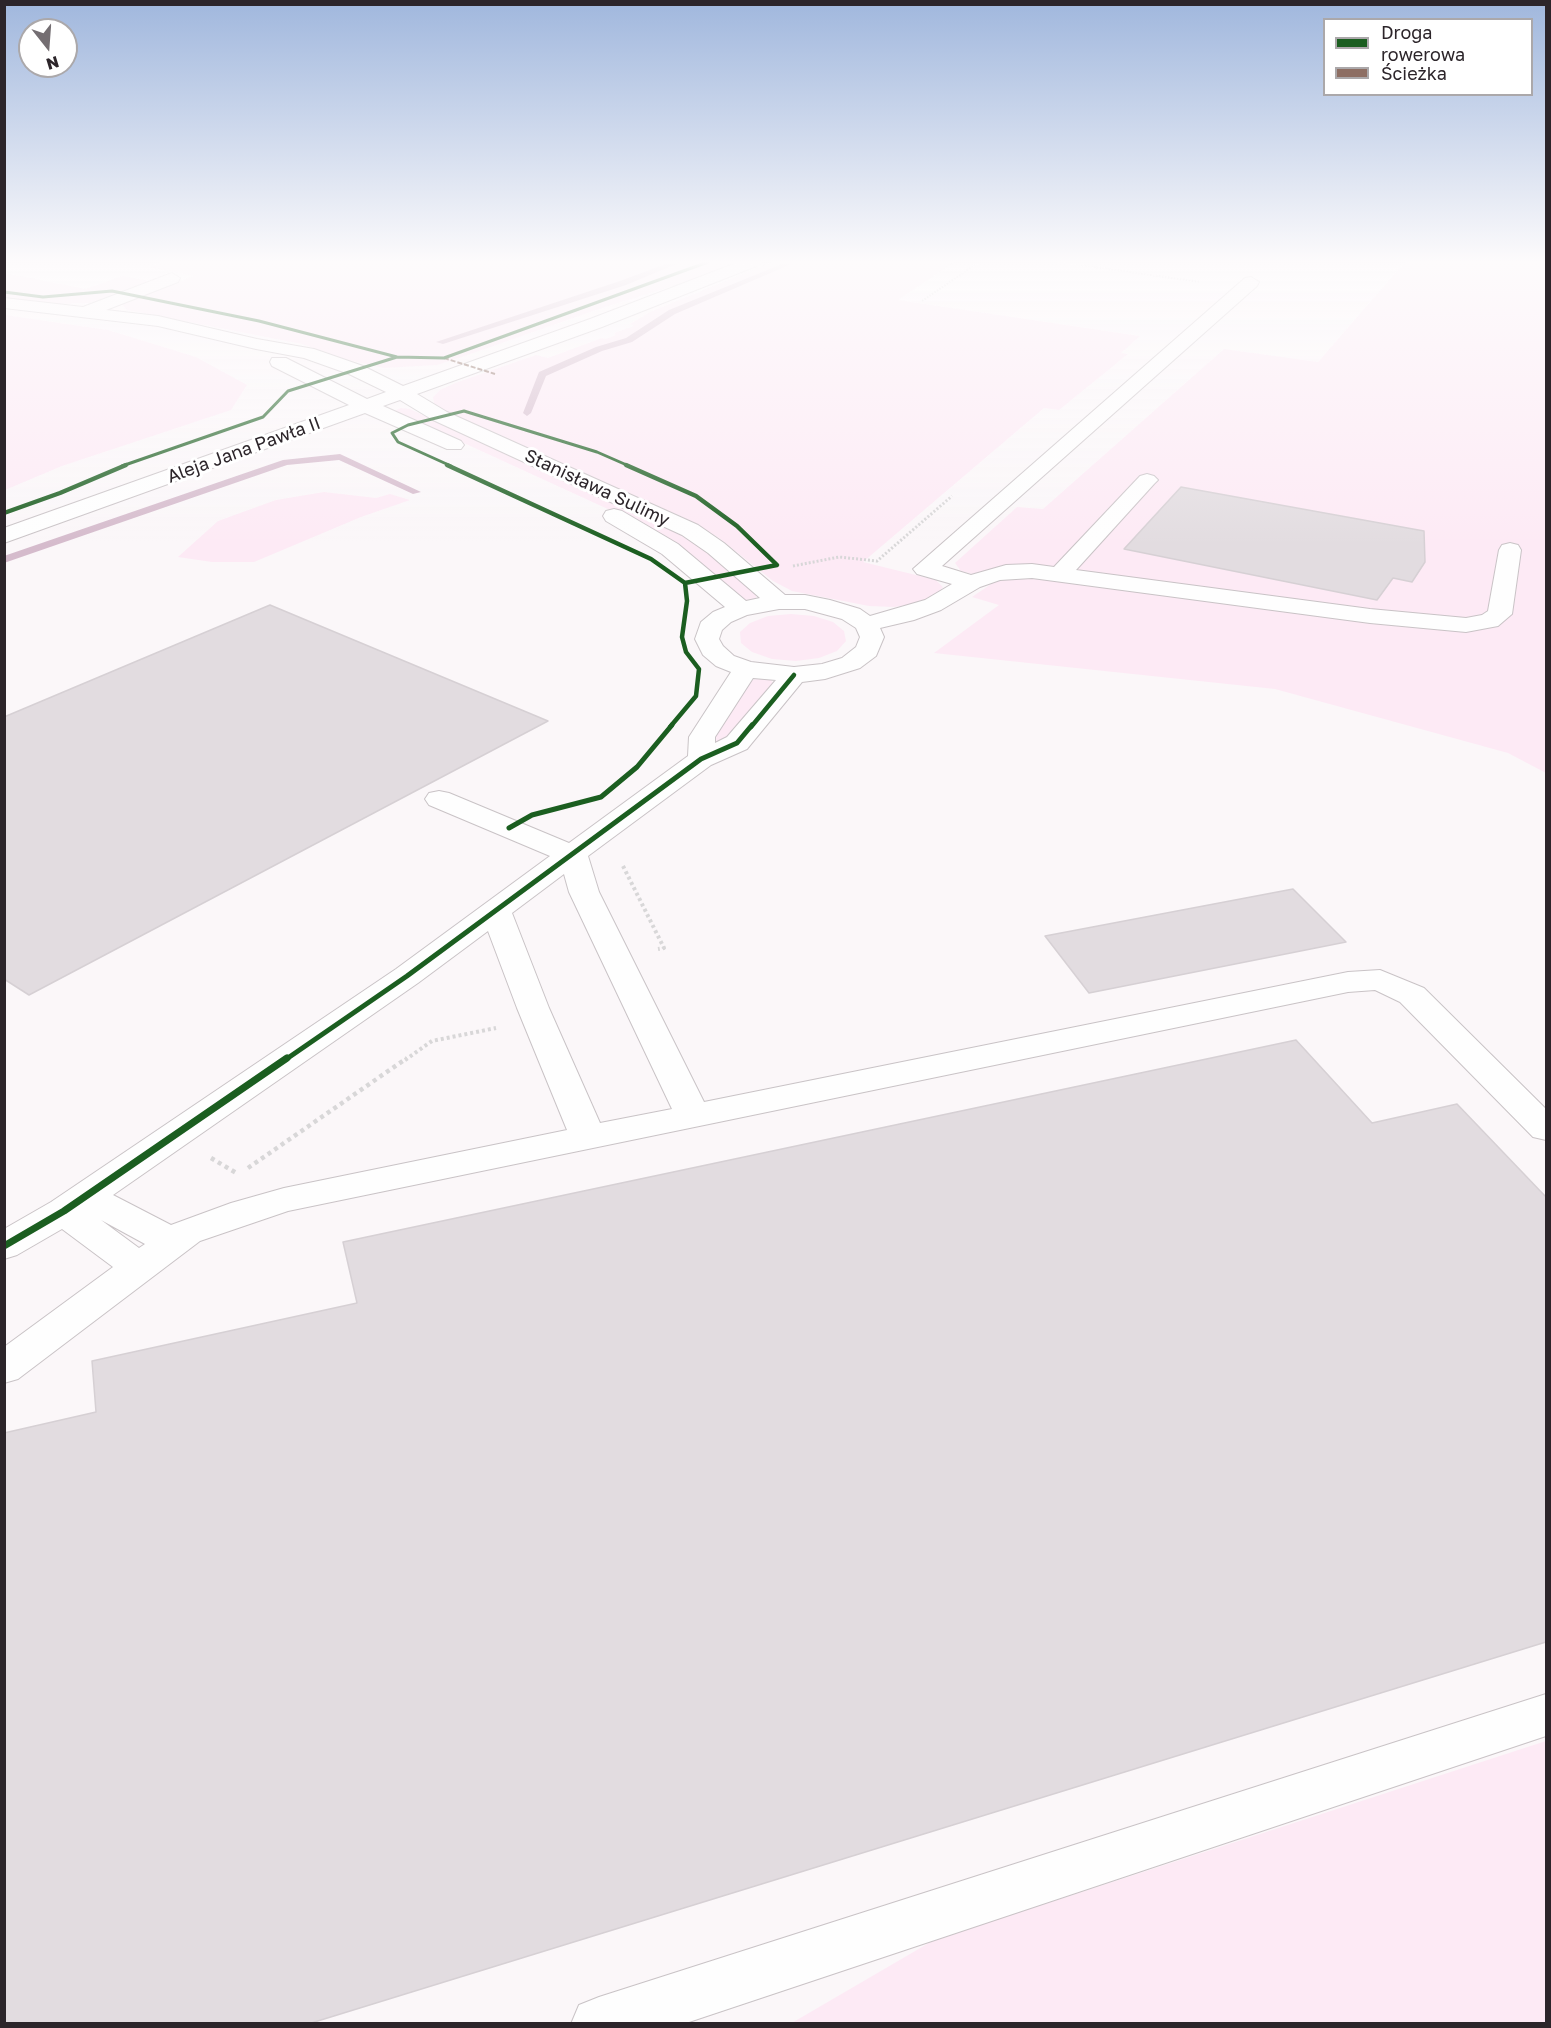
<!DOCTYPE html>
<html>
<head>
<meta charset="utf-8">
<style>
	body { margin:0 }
	#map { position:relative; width:1551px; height:2028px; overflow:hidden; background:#fbf7f9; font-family:"Golos Text",sans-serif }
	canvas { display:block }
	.frame { position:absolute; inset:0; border:6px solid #2c252a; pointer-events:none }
	.legend { position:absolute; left:1323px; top:18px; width:210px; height:78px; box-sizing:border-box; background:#fff; border:2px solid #aba8aa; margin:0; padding:8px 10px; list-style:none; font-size:18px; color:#2c252a }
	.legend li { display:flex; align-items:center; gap:12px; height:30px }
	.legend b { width:30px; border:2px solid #aba8aa }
	.north { position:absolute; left:18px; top:18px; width:60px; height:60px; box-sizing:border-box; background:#fff; border:2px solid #aba8aa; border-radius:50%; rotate:163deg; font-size:16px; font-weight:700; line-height:24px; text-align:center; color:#2c252a }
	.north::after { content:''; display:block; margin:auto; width:21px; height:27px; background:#746e72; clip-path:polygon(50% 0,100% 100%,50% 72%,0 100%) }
</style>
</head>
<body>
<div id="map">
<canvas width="1551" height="2028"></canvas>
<div class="frame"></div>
<ul class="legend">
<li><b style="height:8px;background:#1b5e20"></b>Droga rowerowa</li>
<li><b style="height:8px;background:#8d6e63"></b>Ścieżka</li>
</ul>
<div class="north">N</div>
</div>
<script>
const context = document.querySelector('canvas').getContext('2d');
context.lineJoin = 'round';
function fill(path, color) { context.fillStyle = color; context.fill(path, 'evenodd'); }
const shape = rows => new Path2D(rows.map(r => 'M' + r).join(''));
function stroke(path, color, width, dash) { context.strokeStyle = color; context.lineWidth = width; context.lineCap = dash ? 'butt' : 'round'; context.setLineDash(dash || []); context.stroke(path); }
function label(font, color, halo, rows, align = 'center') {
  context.font = font + ' "Golos Text",sans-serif'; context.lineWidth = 6; context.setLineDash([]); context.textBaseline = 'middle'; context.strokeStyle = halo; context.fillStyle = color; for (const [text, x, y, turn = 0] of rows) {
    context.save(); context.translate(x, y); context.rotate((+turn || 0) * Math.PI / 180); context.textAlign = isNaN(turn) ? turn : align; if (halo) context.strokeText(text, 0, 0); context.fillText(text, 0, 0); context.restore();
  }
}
const green = shape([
	[160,262,737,262,683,283,599,309,459,358,437,365,384,368,343,359,302,344,127,310,122,304,194,276,150,267],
	[772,262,954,262,898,300,1140,336,1121,353,1128,354,1059,410,1044,408,863,562,936,580,943,587,936,595,914,604,894,607,869,606,792,591,773,581,719,538,691,521,440,410,434,403,433,397,440,390,455,383,536,355,548,358,602,338,606,339,616,335,614,333,634,326,630,324,650,312],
	[1405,262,1546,262,1546,773,1508,753,1275,689,934,653,999,605,972,597,997,580,961,571,955,563,1017,507,1043,509,1224,349,1318,362],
	[5,273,85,289,123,276,149,281,90,303,55,304,5,299],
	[5,315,108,330,196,357,247,385,231,410,62,466,5,490],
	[401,408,410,409,692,539,756,594,756,598,746,600,739,597,696,558,677,544,623,516,394,411],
	[324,492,376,498,390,494,410,500,361,517,254,562,212,562,178,557,218,521,276,500],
	[791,614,814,616,833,622,844,631,846,641,837,651,819,658,796,661,772,659,752,652,741,643,740,632,750,623,768,616],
	[758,678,771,680,773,683,738,732,713,747,708,739,751,681],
	[1546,1741,1546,2023,790,2024,934,1940]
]);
const stream = shape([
	[671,262,681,262,626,285,443,344,436,342,620,281,671,262],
	[787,262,796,262,675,314,632,342,602,351,546,376,531,413,527,416,523,413,539,372,596,347,626,338,669,310,787,262],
	[340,454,421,492,413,494,339,460,287,465,4,563,4,556,283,460,340,454]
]);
const building = shape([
	[1181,487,1424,531,1425,562,1412,582,1393,578,1377,600,1124,549,1181,487],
	[270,605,548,721,29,995,4,979,4,717,270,605],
	[1293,889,1346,942,1089,993,1045,936,1293,889],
	[1296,1040,1372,1123,1457,1104,1546,1197,1546,1642,308,2024,4,2024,4,1433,96,1412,92,1361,357,1303,343,1242,1296,1040]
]);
const pathFar3 = shape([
	[1058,262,1200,282],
	[922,301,979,262]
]);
const pathFar2 = shape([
	[793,566,839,557,877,561,952,496]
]);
const pathFar1 = shape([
	[623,866,664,948,658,949],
	[405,1060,432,1041,496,1028]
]);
const path = shape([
	[211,1158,238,1174],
	[248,1168,407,1058]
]);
const minor = shape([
	[739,262,761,262,759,265,602,327,417,394,447,412,698,525,724,543,785,595,805,595,830,600,860,609,870,616,925,600,952,584,917,574,913,569,1245,278,1251,277,1259,282,1257,286,942,566,971,575,1006,565,1032,564,1054,567,1140,476,1147,474,1154,476,1158,480,1154,484,1076,570,1370,609,1466,618,1482,615,1488,611,1499,550,1502,545,1510,543,1518,545,1521,550,1512,614,1498,626,1466,632,1370,623,1032,578,1000,580,980,587,941,610,914,620,880,628,884,637,876,656,860,668,825,679,802,682,747,749,711,765,588,856,599,892,704,1102,1348,972,1380,970,1424,988,1546,1109,1546,1140,1533,1137,1400,1002,1375,990,1348,992,288,1211,200,1241,18,1379,4,1383,4,1347,113,1267,62,1229,17,1255,4,1259,4,1229,51,1202,396,969,550,856,429,805,425,799,429,793,439,791,449,793,569,843,688,756,689,737,731,672,716,666,703,655,695,639,701,622,713,612,725,607,662,554,606,521,603,516,606,511,614,509,622,511,678,544,746,601,760,598,708,553,682,535,433,420,400,400,383,406,461,441,464,445,461,449,447,449,365,413,4,543,4,528,349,405,272,366,270,362,272,358,286,358,367,399,386,392,349,374,304,358,256,349,158,326,4,308,4,298,83,307,172,273,180,278,178,282,106,310,158,316,257,339,314,349,363,366,403,386,590,319,739,262],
	[779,609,805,609,842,619,856,628,860,637,856,647,842,658,822,664,794,667,751,662,734,656,723,646,719,639,722,630,731,622,747,615,779,609],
	[753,678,776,680,727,737,715,743,715,737,753,678],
	[564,874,569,892,672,1109,600,1123,549,1008,512,913,564,874],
	[488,931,517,1008,567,1130,284,1188,231,1203,171,1225,113,1195,418,983,488,931],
	[101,1220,145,1244,139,1248,101,1220],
	[1546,1694,1546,1736,683,2024,571,2024,579,2005,599,1997,1546,1694]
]);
const quiet = shape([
	[444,358,495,374]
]);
const cyclewayFar3 = shape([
	[4,292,43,297,112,291,259,321,397,357,444,358,708,262],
	[122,466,263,417,288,391,397,357],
	[451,466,398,442,392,433,408,425,464,411,597,452,629,466]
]);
const cyclewayFar2 = shape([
	[447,465,651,559,685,583],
	[626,465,696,496,737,526,777,565,685,583],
	[4,513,60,493,126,465],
	[670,727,696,696,699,669,686,652,682,637,687,601,685,583],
	[751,727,794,675]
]);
const cyclewayFar1 = shape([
	[509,828,532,815,601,797,637,767,672,725],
	[285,1060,407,976,701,759,737,743,752,725]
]);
const cycleway = shape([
	[4,1246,64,1211,287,1058]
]);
const farStreetnames = [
	["Aleja Jana Pawła II",244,450,-20],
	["Stanisława Sulimy",597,488,25]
];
fill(green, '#fdeaf5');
fill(stream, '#d5bbcc');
fill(building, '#e2dce0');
stroke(building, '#d6d0d4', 1.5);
stroke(minor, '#c9c3c6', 2);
stroke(pathFar3, '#d8d7d8', 2, [1.5, 1.5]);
stroke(pathFar2, '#d8d7d8', 3, [2, 2]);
stroke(pathFar1, '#d8d7d8', 4, [3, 3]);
stroke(path, '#d8d7d8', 4.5, [4, 4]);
fill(minor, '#fefefe');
stroke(quiet, '#8d6e63', 2, [5, 2]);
stroke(cyclewayFar3, '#1b5e20', 3);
stroke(cyclewayFar2, '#1b5e20', 4.5);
stroke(cyclewayFar1, '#1b5e20', 5);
stroke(cycleway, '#1b5e20', 7);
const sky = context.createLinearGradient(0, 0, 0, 546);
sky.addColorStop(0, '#a0b7dd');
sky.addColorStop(0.48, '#fdfbfc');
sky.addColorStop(1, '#fdfbfc00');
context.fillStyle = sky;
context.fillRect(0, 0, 1551, 546);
label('18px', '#2c252a', '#fff', farStreetnames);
</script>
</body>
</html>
